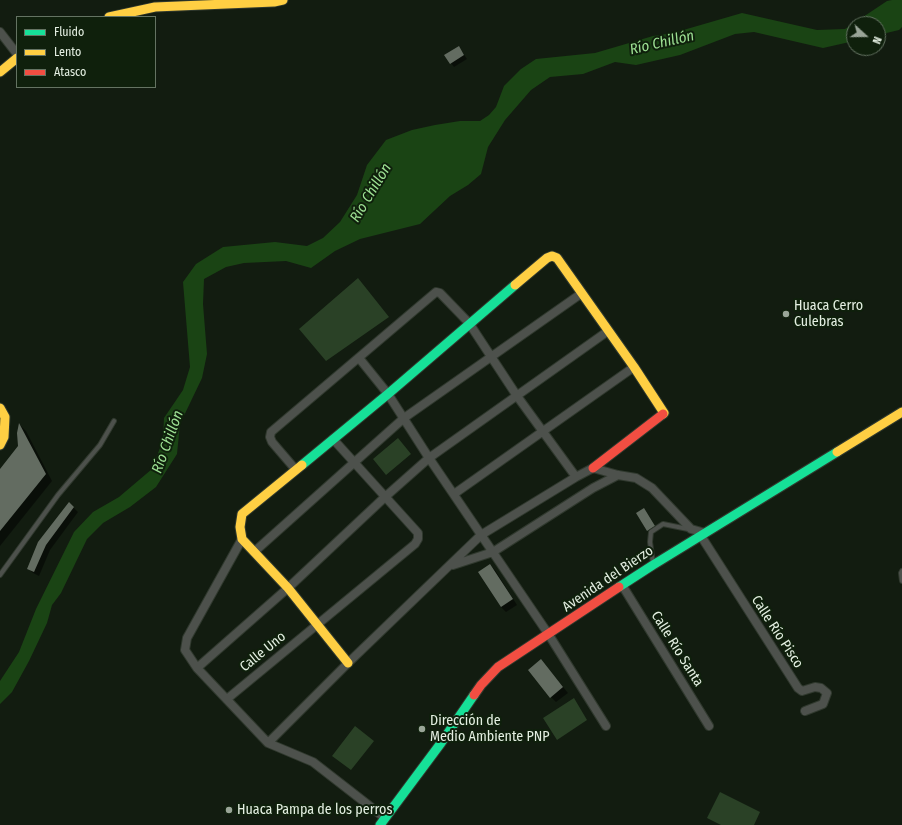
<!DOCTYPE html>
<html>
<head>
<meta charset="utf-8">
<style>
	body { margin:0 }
	#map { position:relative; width:902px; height:825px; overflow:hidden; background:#121c10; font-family:"Fira Sans Condensed",sans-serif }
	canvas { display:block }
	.legend { position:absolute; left:16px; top:16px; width:140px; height:72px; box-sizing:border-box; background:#0f200c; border:1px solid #647362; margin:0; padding:5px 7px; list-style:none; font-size:12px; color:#e4efe2 }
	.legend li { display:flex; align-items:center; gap:8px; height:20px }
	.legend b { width:20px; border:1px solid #647362 }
	.north { position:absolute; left:846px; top:16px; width:40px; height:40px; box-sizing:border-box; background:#0f200c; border:1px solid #647362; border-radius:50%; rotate:111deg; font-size:11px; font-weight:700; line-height:16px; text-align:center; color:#e4efe2 }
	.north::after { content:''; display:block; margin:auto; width:14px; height:18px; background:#9aa598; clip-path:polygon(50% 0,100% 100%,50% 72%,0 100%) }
</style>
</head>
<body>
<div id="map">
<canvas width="902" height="825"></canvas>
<ul class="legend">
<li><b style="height:5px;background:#16e098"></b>Fluido</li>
<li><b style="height:5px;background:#ffcf43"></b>Lento</li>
<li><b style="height:5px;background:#f24e42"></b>Atasco</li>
</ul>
<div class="north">N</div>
</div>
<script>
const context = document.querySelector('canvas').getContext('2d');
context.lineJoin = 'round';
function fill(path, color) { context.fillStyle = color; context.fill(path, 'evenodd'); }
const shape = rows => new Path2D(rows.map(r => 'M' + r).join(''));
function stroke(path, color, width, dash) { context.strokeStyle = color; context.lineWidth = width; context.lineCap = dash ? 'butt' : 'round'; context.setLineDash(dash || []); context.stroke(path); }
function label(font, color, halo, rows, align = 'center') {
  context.font = font + ' "Fira Sans Condensed",sans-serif'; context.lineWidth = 4; context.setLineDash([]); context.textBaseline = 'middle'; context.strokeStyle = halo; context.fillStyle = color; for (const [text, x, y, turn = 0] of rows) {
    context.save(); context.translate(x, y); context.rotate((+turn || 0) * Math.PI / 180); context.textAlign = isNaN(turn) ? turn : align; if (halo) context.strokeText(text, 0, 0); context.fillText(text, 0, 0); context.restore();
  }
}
const green = shape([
	[358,278,389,317,326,361,299,329],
	[398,438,411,454,386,475,373,459],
	[574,698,587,720,557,740,543,718],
	[355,726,374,741,351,770,332,756],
	[720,792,760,812,754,825,721,825,707,818]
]);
const water = shape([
	[892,0,902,0,902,27,899,30,878,35,878,24,854,24,854,41,823,48,754,32,735,34,680,55,636,65,615,62,583,74,550,77,531,90,505,120,488,147,481,174,468,185,450,196,420,224,360,239,335,251,311,268,286,261,244,263,226,267,204,279,203,304,207,354,202,378,180,424,177,454,156,487,130,507,103,523,87,539,61,593,52,605,47,623,29,661,12,692,0,704,0,681,19,652,36,609,74,532,93,512,119,497,152,469,163,440,164,418,183,390,190,367,183,282,196,264,223,247,275,242,307,246,323,238,340,222,357,195,367,165,386,140,412,130,435,125,460,121,480,121,489,115,496,107,504,86,521,69,536,59,595,53,653,36,673,33,742,13,817,30,845,29,887,1]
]);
const shadow = shape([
	[459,47,467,59,454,67,445,55],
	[20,425,26,431,52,481,0,546,0,470,19,446],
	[73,507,78,512,50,550,39,576,33,573,28,568],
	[490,565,495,570,517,605,506,612,501,607],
	[546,666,568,693,556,702,551,697]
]);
const building = shape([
	[459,46,464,55,450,64,444,55],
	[19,423,46,474,0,531,0,469,18,446,17,433],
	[69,502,74,507,46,545,34,572,27,569,38,542],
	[644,508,655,526,647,531,636,513],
	[490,564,513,599,501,607,478,572],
	[541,659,563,687,550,698,528,670]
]);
const lane = shape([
	[653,563,650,542,651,532,663,524,688,529],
	[902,571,901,573,902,581],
	[0,575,58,495,100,445,114,421]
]);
const street = shape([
	[0,32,17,54],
	[359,358,388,394,429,458,549,635,606,726],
	[296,470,272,442,270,437,271,432,436,292,440,293,469,323,517,396,576,477],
	[454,494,634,367],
	[701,536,798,688,802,691,815,687,821,688,827,693,823,704,805,711],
	[242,539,187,638,185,650,197,668,268,743,313,762,385,818],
	[254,552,404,418,582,293],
	[453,565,493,552,593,488,618,475],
	[622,585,709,726],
	[197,668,288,588,385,497,429,458,608,331],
	[227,699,415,544,418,539,418,533,333,439],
	[268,743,348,663,481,535,576,477,593,468,618,475,636,478,652,488,691,529,705,533]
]);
const fast = shape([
	[302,465,388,394,515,285],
	[619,587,653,565,837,452],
	[380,825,441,743,474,695]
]);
const slow = shape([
	[109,17,155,7,274,2,283,0],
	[0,72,17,58],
	[515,285,547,258,552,256,557,258,634,367,664,413,663,414],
	[0,408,5,417,4,437,0,445],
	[837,452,902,412],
	[302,465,242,514,240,527,242,539,288,588,348,663]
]);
const jam = shape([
	[593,468,663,414],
	[474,695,481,685,498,667,619,587]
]);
const markers = [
	[786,314,4,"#9aa598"],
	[422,729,4,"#9aa598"],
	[229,810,4,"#9aa598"]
];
const poiNames = [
	["Huaca Cerro",794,306],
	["Culebras",794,322],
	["Dirección de",430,721],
	["Medio Ambiente PNP",430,737],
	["Huaca Pampa de los perros",237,810]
];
const streetNames = [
	["Avenida del Bierzo",608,579,-34],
	["Calle Río Pisco",777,632,57],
	["Calle Río Santa",677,649,58],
	["Calle Uno",263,652,-39]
];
const waterNames = [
	["Río Chillón",662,43,-13],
	["Río Chillón",371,193,-59],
	["Río Chillón",168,442,-70]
];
fill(green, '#2a4126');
fill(water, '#1a4414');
fill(shadow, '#0007');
fill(building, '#636c61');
stroke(lane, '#30392e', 6);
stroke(street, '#30392e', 10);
stroke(fast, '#30392e', 11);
stroke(slow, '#30392e', 11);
stroke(jam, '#30392e', 11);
stroke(lane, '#4d514c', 4);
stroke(street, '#4d514c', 8);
stroke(fast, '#16e098', 9);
stroke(slow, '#ffcf43', 9);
stroke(jam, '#f24e42', 9);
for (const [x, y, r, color] of markers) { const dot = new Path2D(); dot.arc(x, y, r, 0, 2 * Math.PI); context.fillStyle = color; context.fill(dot); stroke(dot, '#0f200c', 1.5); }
label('14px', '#e4efe2', '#0f200c', poiNames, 'left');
label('14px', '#e4efe2', '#0f200c', streetNames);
label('italic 15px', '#9de093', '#0f200c', waterNames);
</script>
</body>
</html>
